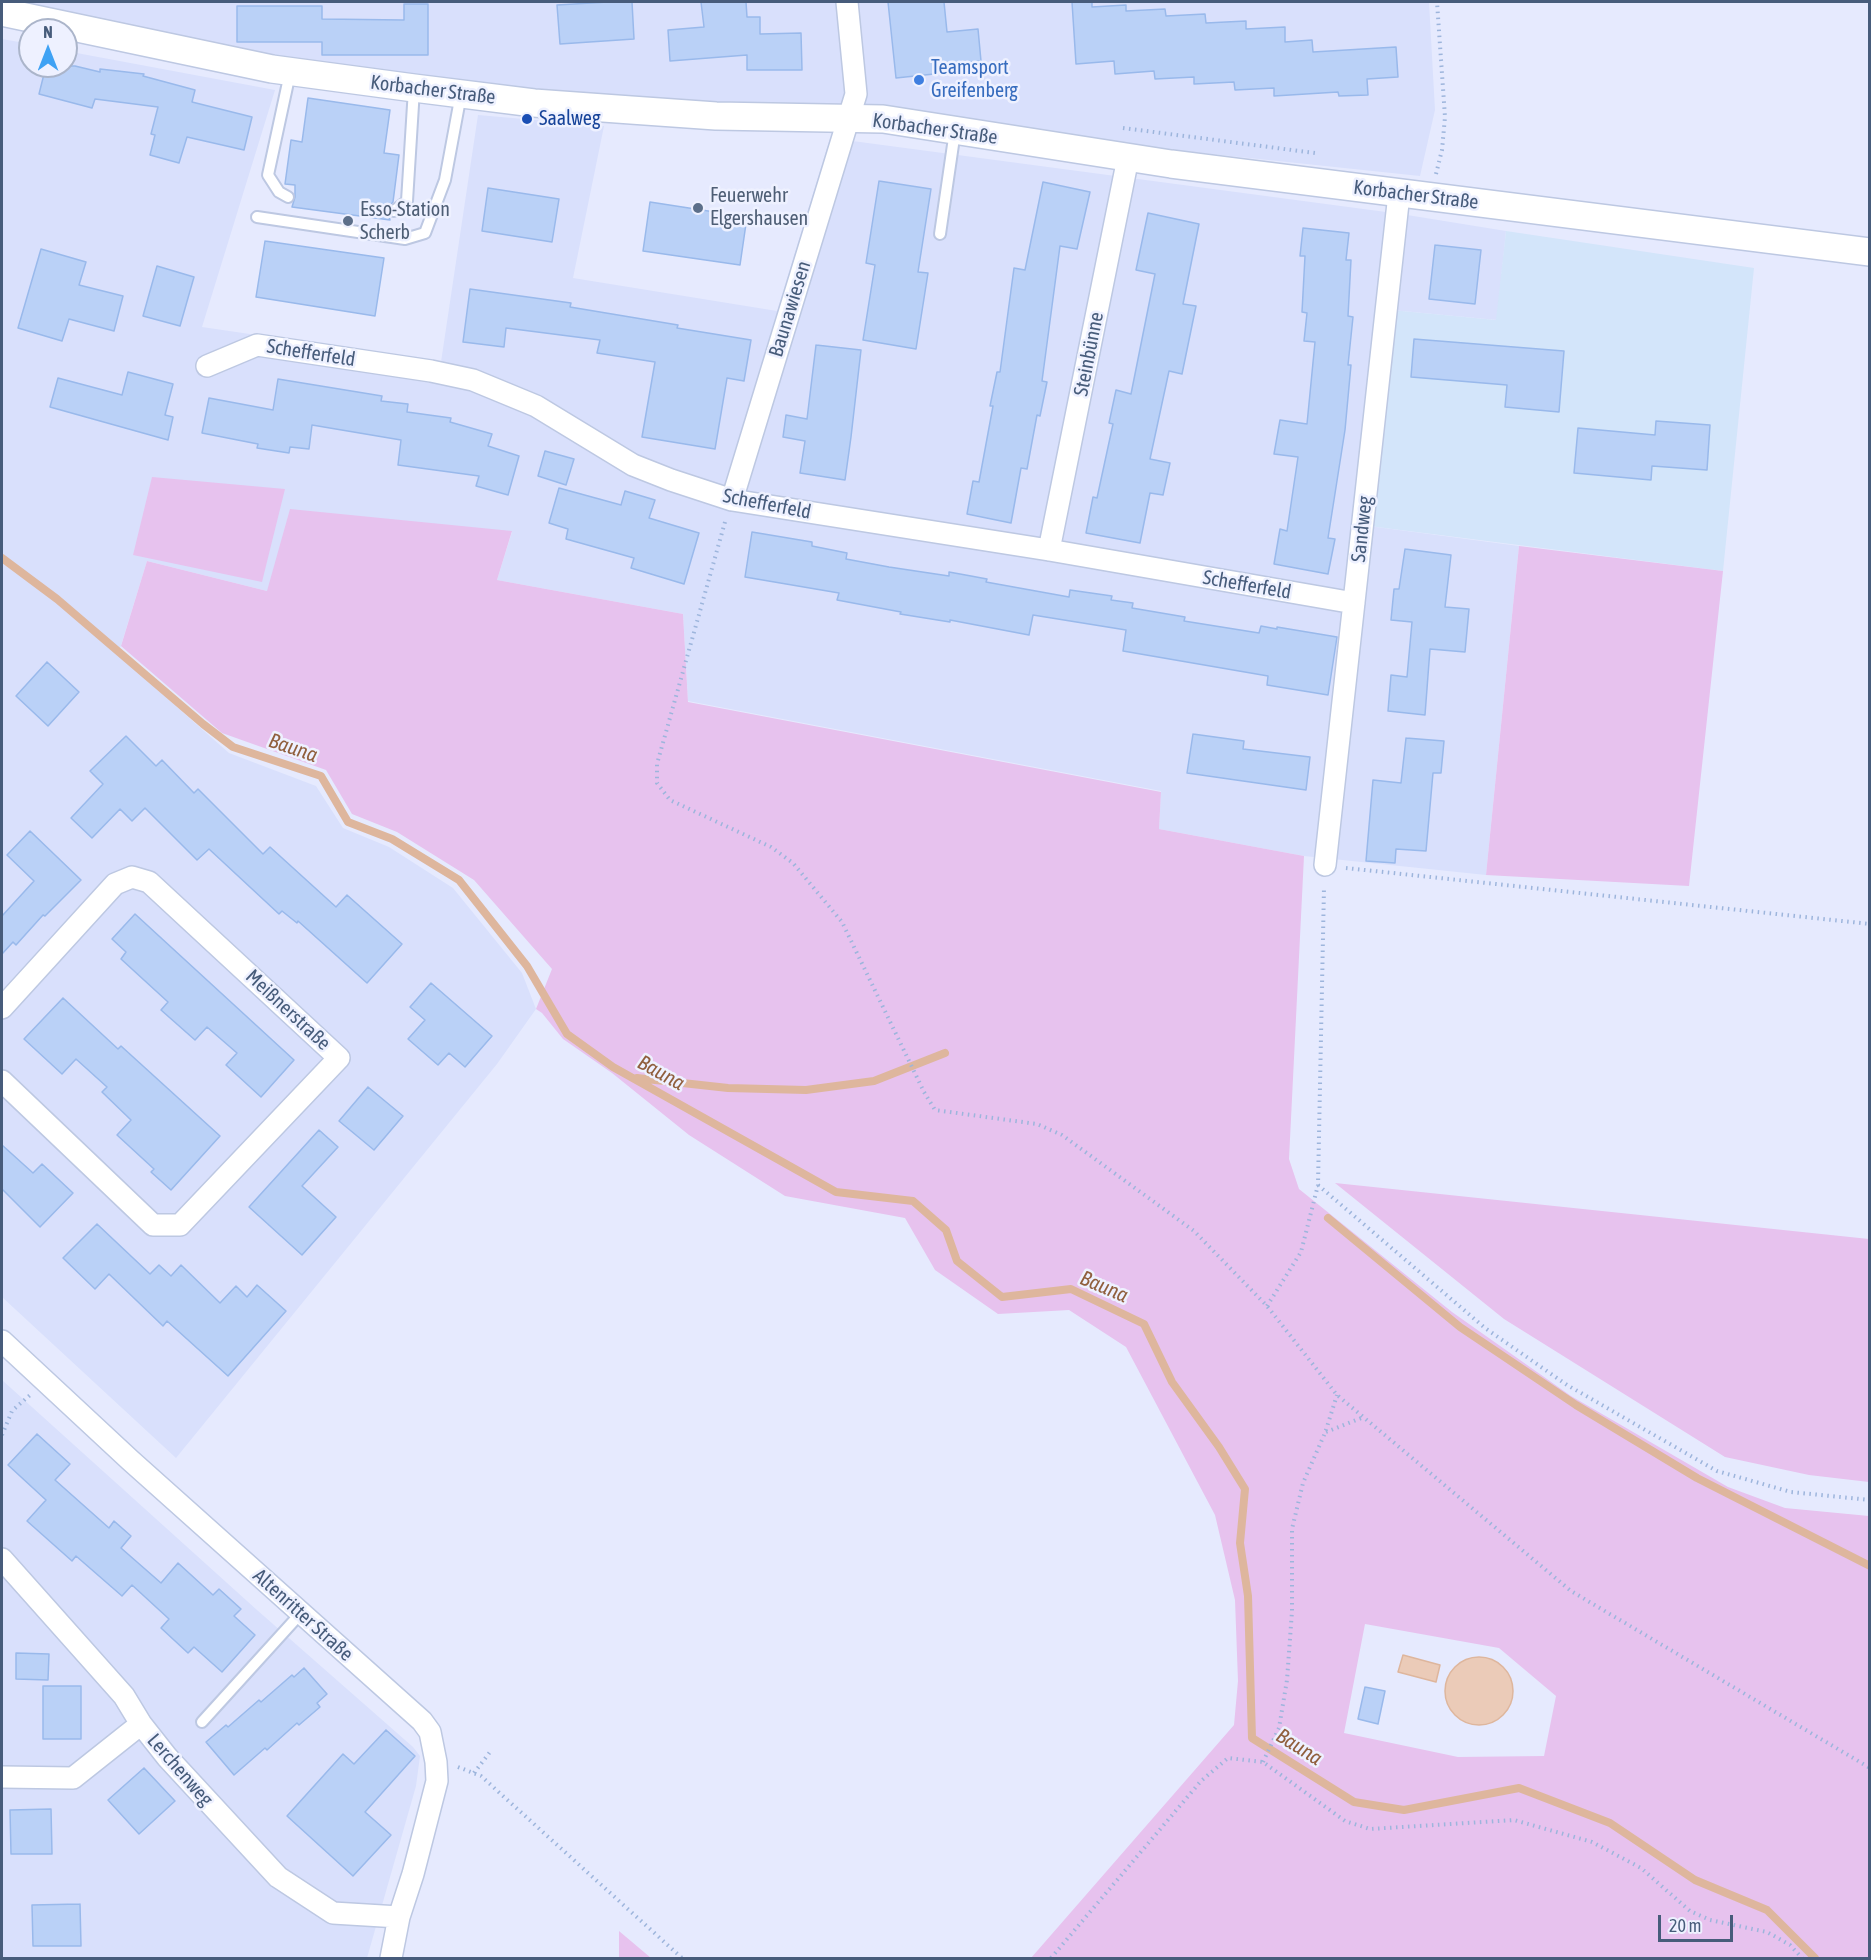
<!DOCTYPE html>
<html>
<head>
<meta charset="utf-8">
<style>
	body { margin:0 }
	#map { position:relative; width:1871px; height:1960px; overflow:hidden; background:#e6eafe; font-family:"Asap Condensed",sans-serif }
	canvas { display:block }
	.frame { position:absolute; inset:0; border:3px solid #475c7b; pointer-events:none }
	.north { position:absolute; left:18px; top:18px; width:60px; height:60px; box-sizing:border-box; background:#eef1ff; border:2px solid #abb5ca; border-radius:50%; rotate:0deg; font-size:16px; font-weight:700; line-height:24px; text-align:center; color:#475c7b }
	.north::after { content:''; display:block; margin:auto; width:21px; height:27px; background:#3fa2f4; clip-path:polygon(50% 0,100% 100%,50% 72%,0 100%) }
	.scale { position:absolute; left:1658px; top:1915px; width:75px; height:27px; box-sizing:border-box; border:3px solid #475c7b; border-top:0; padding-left:8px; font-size:18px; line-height:21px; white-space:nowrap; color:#475c7b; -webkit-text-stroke:4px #eef1ff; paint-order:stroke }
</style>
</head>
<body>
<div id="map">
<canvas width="1871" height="1960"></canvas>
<div class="frame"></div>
<div class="north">N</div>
<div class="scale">20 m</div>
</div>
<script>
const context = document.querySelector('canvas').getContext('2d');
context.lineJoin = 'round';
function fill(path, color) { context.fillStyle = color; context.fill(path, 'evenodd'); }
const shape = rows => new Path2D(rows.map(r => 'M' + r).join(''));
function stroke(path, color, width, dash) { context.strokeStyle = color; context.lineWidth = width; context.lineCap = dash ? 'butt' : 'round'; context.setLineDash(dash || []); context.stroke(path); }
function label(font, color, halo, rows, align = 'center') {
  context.font = font + ' "Asap Condensed",sans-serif'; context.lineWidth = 5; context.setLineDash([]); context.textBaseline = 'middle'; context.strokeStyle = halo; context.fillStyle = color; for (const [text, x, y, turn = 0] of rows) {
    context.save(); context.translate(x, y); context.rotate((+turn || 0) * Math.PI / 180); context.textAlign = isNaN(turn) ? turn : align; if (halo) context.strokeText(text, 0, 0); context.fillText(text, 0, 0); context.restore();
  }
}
const residential = shape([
	[2,2,1429,2,1435,110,1420,176,832,114,531,92,279,63],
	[2,39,30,44,30,66,66,66,66,51,275,90,202,327,441,362,478,115,604,126,573,278,777,311,830,138,1401,214,1506,231,1497,320,1391,310,1369,526,1519,546,1486,875,1304,856,1159,829,1161,791,688,701,683,614,497,580,512,532,267,591,147,561,118,655,229,753,316,786,343,828,389,847,453,888,522,973,536,1009,497,1064,176,1458,2,1297],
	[2,1380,257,1610,413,1747,420,1756,416,1786,367,1958,2,1958]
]);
const commercial = shape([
	[1506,231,1754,268,1723,571,1369,526,1391,310,1496,320]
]);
const green = shape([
	[152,477,285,489,262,582,133,555],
	[290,509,512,531,497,580,683,614,688,702,1161,792,1159,829,1304,856,1289,1159,1299,1189,1452,1312,1571,1396,1728,1487,1785,1508,1869,1516,1869,1958,1031,1958,1234,1725,1238,1681,1235,1600,1215,1515,1126,1347,1069,1310,998,1314,935,1270,905,1218,785,1196,689,1135,612,1073,563,1039,542,1013,536,1009,552,969,474,880,397,832,352,814,326,770,222,733,121,646,147,561,267,591],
	[1365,1624,1499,1648,1556,1696,1544,1756,1458,1757,1344,1733],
	[1519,546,1723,571,1689,886,1486,875],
	[1335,1183,1869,1239,1869,1482,1809,1475,1725,1457,1504,1319],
	[619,1931,651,1958,619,1958]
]);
const water = shape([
	[1403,1655,1440,1665,1436,1682,1398,1672,1403,1655],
	'1445 1691a34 34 0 1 1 68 0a34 34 0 1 1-68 0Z'
]);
const stream = shape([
	[2,558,57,599,203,724,233,747,321,776,348,822,392,839,459,880,527,966,567,1034,613,1067,836,1192,913,1201,946,1230,957,1261,1002,1297,1071,1289,1144,1324,1172,1382,1219,1447,1245,1489,1240,1543,1248,1596,1252,1738,1354,1802,1404,1810,1519,1788,1610,1823,1695,1880,1767,1910,1815,1958],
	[637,1078,728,1088,806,1090,874,1081,945,1053],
	[1328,1218,1460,1327,1576,1405,1697,1478,1870,1566]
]);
const building = shape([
	[608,2,632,2,634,39,560,44,557,5,608,2],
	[701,2,746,2,747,17,760,17,760,34,801,33,802,70,747,70,747,55,670,61,668,30,704,27,701,2],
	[888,2,944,2,947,32,978,29,981,61,952,64,953,72,896,78,888,2],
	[1072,2,1092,2,1092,7,1126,5,1126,11,1165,9,1166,16,1205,14,1206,23,1246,21,1246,29,1285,27,1285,42,1312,40,1313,52,1396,47,1398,77,1367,79,1368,95,1339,96,1338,92,1274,96,1274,88,1235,90,1234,82,1194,84,1194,77,1155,79,1154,71,1115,74,1114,61,1076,64,1072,2],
	[404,4,428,4,428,55,322,55,322,42,237,42,237,6,322,6,322,19,404,20,404,4],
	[46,66,75,66,100,72,100,69,144,74,143,76,195,90,192,102,252,117,244,150,187,137,179,163,150,155,155,135,151,134,158,107,95,99,92,108,39,94,46,66],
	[308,98,390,110,384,153,399,155,393,202,387,209,390,220,292,207,295,197,295,185,285,184,291,140,302,142,308,98],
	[879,181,931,189,918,272,928,273,916,349,863,340,875,265,866,263,879,181],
	[1043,182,1090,192,1077,249,1060,246,1042,381,1047,382,1040,416,1037,415,1027,469,1021,468,1011,523,967,514,973,481,979,482,993,406,990,406,997,372,1000,372,1014,268,1025,270,1043,182],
	[488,188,559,199,552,242,482,231,488,188],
	[650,202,747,217,740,265,643,251,650,202],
	[1148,213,1199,224,1183,304,1196,306,1182,374,1169,371,1150,459,1170,463,1163,495,1150,493,1140,543,1086,533,1093,497,1097,498,1113,424,1109,423,1116,390,1131,394,1155,274,1136,270,1148,213],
	[1303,228,1349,233,1346,260,1351,260,1348,316,1353,317,1348,365,1351,365,1345,430,1328,538,1335,539,1328,574,1274,564,1280,529,1287,531,1298,457,1274,454,1280,420,1307,424,1315,342,1304,341,1307,313,1302,312,1305,256,1300,256,1303,228],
	[265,241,384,258,375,316,256,297,265,241],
	[1435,245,1481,250,1475,304,1429,299,1435,245],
	[41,249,86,262,79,285,123,296,114,331,69,319,62,341,18,328,41,249],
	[157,266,194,277,180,326,143,316,157,266],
	[470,289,571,303,570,307,678,325,677,328,751,340,744,381,727,378,715,449,642,437,655,362,597,353,600,340,506,328,504,347,463,342,470,289],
	[1414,339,1564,351,1559,412,1505,407,1507,385,1411,377,1414,339],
	[816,345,861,350,851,437,845,480,800,473,805,441,783,437,786,415,807,419,816,345],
	[128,372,173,384,165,415,173,417,168,440,50,407,58,378,122,395,128,372],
	[278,379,382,396,381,401,408,404,407,412,451,418,450,422,492,434,488,446,519,456,508,495,476,486,479,476,398,465,401,440,312,425,309,449,290,447,289,453,257,448,258,444,202,433,209,398,273,410,278,379],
	[1656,421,1710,425,1707,470,1652,466,1651,480,1574,473,1578,428,1655,435,1656,421],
	[545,451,574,459,566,485,538,476,545,451],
	[559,488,621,505,625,491,655,500,649,518,699,533,684,584,631,568,634,558,566,539,568,529,549,523,559,488],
	[752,532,812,542,812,546,847,553,846,559,889,567,949,576,949,572,971,576,987,579,986,582,1069,597,1070,590,1112,596,1111,600,1133,603,1132,608,1185,617,1184,621,1259,633,1261,626,1277,629,1277,627,1337,637,1328,695,1267,685,1268,676,1123,651,1126,630,1033,615,1029,635,950,620,950,622,900,614,901,612,837,600,839,593,745,577,752,532],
	[1405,549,1451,555,1445,607,1469,609,1465,652,1430,649,1425,715,1388,711,1391,675,1407,677,1412,622,1391,620,1394,589,1399,589,1405,549],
	[47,662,79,692,48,726,16,696,47,662],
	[1193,734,1244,741,1243,749,1310,757,1306,790,1187,773,1193,734],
	[126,736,156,766,162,760,194,793,198,789,263,854,270,847,336,907,347,895,402,944,367,983,298,921,297,923,282,911,279,914,209,849,197,860,145,808,132,821,120,809,92,838,71,818,103,784,90,771,126,736],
	[1406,738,1444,741,1441,773,1433,773,1426,851,1396,849,1395,863,1366,861,1373,780,1401,783,1406,738],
	[30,831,81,880,45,916,43,915,16,945,13,942,2,954,2,916,34,881,7,855,30,831],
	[135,914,294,1060,261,1097,226,1065,237,1053,207,1027,195,1040,161,1010,168,1002,121,959,126,952,112,939,135,914],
	[431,983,492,1036,465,1067,449,1053,438,1065,408,1039,425,1020,410,1007,431,983],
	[63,998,118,1049,121,1046,220,1136,171,1190,151,1172,154,1169,117,1135,131,1120,102,1092,107,1087,76,1059,62,1074,24,1039,63,998],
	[368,1087,403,1116,374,1150,339,1121,368,1087],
	[319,1130,338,1147,302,1186,336,1217,302,1255,249,1207,319,1130],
	[2,1145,33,1173,42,1164,73,1193,40,1227,2,1189,2,1145],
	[97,1224,150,1274,159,1265,171,1276,181,1265,220,1303,236,1286,247,1297,257,1285,286,1311,228,1376,167,1321,163,1326,109,1274,95,1289,63,1258,97,1224],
	[37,1434,70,1464,55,1480,109,1528,114,1521,131,1536,121,1548,161,1583,178,1563,213,1595,219,1589,241,1609,234,1616,255,1635,222,1672,194,1647,188,1653,161,1628,169,1619,132,1585,122,1596,76,1556,72,1561,27,1521,46,1500,8,1465,37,1434],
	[16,1653,49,1654,48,1680,16,1679,16,1653],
	[304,1668,327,1694,317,1703,320,1707,299,1725,297,1723,267,1750,265,1748,234,1775,206,1742,226,1725,228,1727,259,1700,261,1702,292,1675,294,1677,304,1668],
	[43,1686,81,1686,81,1739,43,1739,43,1686],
	[1365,1687,1385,1691,1378,1724,1358,1719,1365,1687],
	[386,1730,415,1756,365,1812,391,1835,353,1876,287,1816,343,1754,354,1764,386,1730],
	[144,1768,175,1801,139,1834,108,1800,144,1768],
	[51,1809,52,1854,11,1854,10,1810,51,1809],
	[80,1904,81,1946,33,1946,32,1905,80,1904]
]);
const path = shape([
	[1123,128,1315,153],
	[1436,174,1442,150,1445,117,1437,2],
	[725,522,657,764,657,783,670,800,771,847,793,863,842,922,924,1092,935,1110,1037,1124,1062,1135,1194,1231,1267,1306,1337,1395,1571,1591,1870,1768],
	[1346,868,1870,924],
	[1318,1185,1485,1328,1567,1385,1717,1471,1791,1492,1870,1500],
	[1267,1306,1301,1252,1318,1185,1324,887],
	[1326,1432,1364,1417],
	[2,1435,12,1411,30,1395],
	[1263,1762,1279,1728,1287,1680,1292,1611,1292,1529,1303,1483,1325,1433,1337,1395],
	[458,1767,481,1776,682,1958],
	[474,1773,490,1752],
	[1051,1958,1201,1781,1228,1758,1263,1762,1345,1821,1370,1829,1514,1820,1592,1842,1641,1868,1690,1911,1710,1920,1767,1932,1790,1945,1802,1958]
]);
const service = shape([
	[288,197,279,192,268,175,290,73],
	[394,211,407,201,414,89],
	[257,217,405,239,425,233,445,180,461,94],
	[940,234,955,131],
	[202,1722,301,1613]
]);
const minor = shape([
	[207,366,257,345,431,371,473,380,536,406,633,465,671,480,732,500,1049,550,1354,603],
	[732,500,856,94,847,2],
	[1049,550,1128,158],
	[1325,865,1399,194],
	[2,1008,115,884,132,877,149,882,339,1058,180,1225,153,1225,2,1081],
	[2,1341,130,1460,422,1721,430,1732,436,1762,437,1781,413,1874,399,1917,391,1958],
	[2,1559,124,1696,141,1724,167,1757,278,1877,333,1913,399,1917],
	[2,1777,73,1778,141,1724]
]);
const tertiary = shape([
	[2,12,272,69,414,88,534,103,631,110,716,116,883,119,1171,164,1870,252]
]);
const markers = [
	[919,80,6,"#3f7fe0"],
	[527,119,6,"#1a4fb4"],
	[698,208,6,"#5c6f8a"],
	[348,221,6,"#5c6f8a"]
];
const shopNames = [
	["Teamsport",931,68],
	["Greifenberg",931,91]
];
const streetNames = [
	["Korbacher Straße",433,90,7],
	["Korbacher Straße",935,129,8],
	["Korbacher Straße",1416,195,7],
	["Baunawiesen",790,309,-73],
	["Schefferfeld",311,353,9],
	["Steinbünne",1089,354,-79],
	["Schefferfeld",767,504,11],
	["Sandweg",1362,529,-84],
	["Schefferfeld",1247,585,10],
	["Meißnerstraße",288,1010,43],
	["Altenritter Straße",303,1615,42],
	["Lerchenweg",180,1770,49]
];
const transitNames = [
	["Saalweg",539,119]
];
const serviceNames = [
	["Feuerwehr",710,196],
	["Elgershausen",710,219],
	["Esso-Station",360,210],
	["Scherb",360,233]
];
const waterNames = [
	["Bauna",293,748,19],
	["Bauna",661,1073,29],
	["Bauna",1104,1287,23],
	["Bauna",1299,1747,32]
];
fill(residential, '#d9e0fc');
fill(commercial, '#d3e5fa');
fill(green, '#e7c2ee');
fill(water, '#ebcbb8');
stroke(water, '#deb69d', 1.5);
stroke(stream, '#deb69d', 8);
fill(building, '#bad1f7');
stroke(building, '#99b9eb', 1.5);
stroke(service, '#bdc8e2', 14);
stroke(minor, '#bdc8e2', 24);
stroke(tertiary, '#bdc8e2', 30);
stroke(path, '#9db5dc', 4, [1.5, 4.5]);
stroke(service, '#fff', 10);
stroke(minor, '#fff', 21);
stroke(tertiary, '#fff', 27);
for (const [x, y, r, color] of markers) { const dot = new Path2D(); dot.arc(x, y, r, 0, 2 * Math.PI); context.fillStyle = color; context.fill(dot); stroke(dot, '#eef1ff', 2); }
label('20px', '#366cbe', '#eef1ff', shopNames, 'left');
label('20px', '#475c7b', '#eef1ff', streetNames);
label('20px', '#164399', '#eef1ff', transitNames, 'left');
label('20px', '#4e5e75', '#eef1ff', serviceNames, 'left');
label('italic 21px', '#905f3e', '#eef1ff', waterNames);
</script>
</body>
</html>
